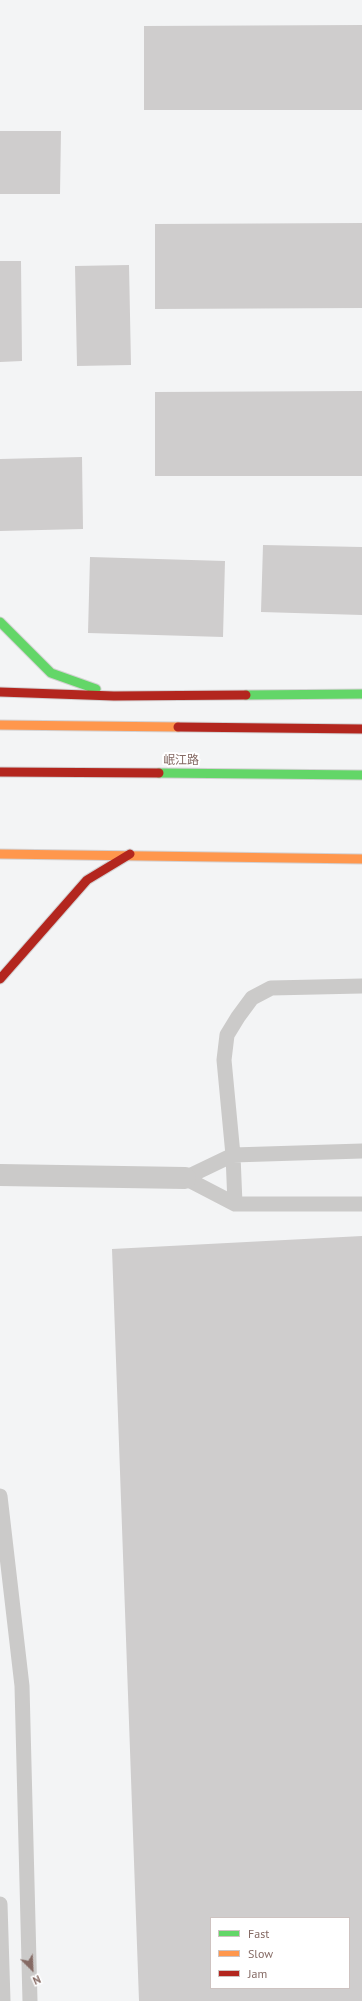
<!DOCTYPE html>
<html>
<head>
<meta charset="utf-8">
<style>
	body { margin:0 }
	#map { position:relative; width:362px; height:2001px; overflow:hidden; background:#f3f4f5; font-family:"PT Sans",sans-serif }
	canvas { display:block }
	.legend { position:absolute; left:210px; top:1917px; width:140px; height:72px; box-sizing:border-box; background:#fff; border:1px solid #cec3c1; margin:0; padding:5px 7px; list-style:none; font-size:12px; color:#856a64 }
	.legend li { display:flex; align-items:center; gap:8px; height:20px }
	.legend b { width:20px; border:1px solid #cec3c1 }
	.north { position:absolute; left:12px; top:1949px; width:40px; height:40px; -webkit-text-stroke:3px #fff; paint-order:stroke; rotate:156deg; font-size:11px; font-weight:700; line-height:16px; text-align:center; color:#856a64 }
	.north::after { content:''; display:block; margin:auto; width:14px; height:18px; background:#856a64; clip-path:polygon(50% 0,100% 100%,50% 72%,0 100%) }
</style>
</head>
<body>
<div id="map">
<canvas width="362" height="2001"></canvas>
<ul class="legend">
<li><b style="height:5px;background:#63d668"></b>Fast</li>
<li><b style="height:5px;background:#ff974d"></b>Slow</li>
<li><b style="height:5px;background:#b3261e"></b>Jam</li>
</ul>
<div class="north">N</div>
</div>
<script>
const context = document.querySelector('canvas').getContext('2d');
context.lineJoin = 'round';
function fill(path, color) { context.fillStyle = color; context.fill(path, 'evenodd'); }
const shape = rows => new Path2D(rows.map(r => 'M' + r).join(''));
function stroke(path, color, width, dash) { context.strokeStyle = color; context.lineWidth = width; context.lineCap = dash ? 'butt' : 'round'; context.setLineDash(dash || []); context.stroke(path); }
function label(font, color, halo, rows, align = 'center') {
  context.font = font + ' "PT Sans","Noto Sans SC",sans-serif'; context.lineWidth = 4; context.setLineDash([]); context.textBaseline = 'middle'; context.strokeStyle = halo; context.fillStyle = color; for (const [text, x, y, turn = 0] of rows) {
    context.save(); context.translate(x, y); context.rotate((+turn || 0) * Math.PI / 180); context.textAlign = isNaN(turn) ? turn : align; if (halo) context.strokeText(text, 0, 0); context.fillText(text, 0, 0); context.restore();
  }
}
const building = shape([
	[362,25,362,110,144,110,144,26],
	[0,131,61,131,60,194,0,194],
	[362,223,362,308,155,309,155,224],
	[0,261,21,261,22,361,0,362],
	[129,265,131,365,77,366,75,266],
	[362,391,362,476,155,476,155,392],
	[82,457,83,529,0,531,0,459],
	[263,545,362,547,362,615,261,612],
	[90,557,225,561,223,637,88,633],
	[362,1236,362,2001,139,2001,112,1249],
	[211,1918,349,1918,349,1988,211,1988]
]);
const lane = shape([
	[185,1178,235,1204,362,1204],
	[185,1178,233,1155,362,1151],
	[235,1204,233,1155,224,1060,227,1035,238,1017,252,998,271,988,362,986],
	[0,1496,22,1686,30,2001],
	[0,1904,3,2001]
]);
const street = shape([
	[0,1175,185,1178]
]);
const fast = shape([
	[0,622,51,673,96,689],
	[246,695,362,694],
	[159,773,362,775]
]);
const slow = shape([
	[0,725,178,727],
	[0,854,362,859]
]);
const jam = shape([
	[0,692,114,696,246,695],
	[178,727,362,729],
	[0,772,159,773],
	[0,979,87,880,130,854]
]);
const streetNames = [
	["岷江路",181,761]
];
fill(building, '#cfcdcd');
stroke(fast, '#d3d1d2', 11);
stroke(slow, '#d3d1d2', 11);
stroke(jam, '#d3d1d2', 11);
stroke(lane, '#cbcac9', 15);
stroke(street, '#cbcac9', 22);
stroke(fast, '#63d668', 9);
stroke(slow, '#ff974d', 9);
stroke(jam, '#b3261e', 9);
label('12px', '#856a64', '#fff', streetNames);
</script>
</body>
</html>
